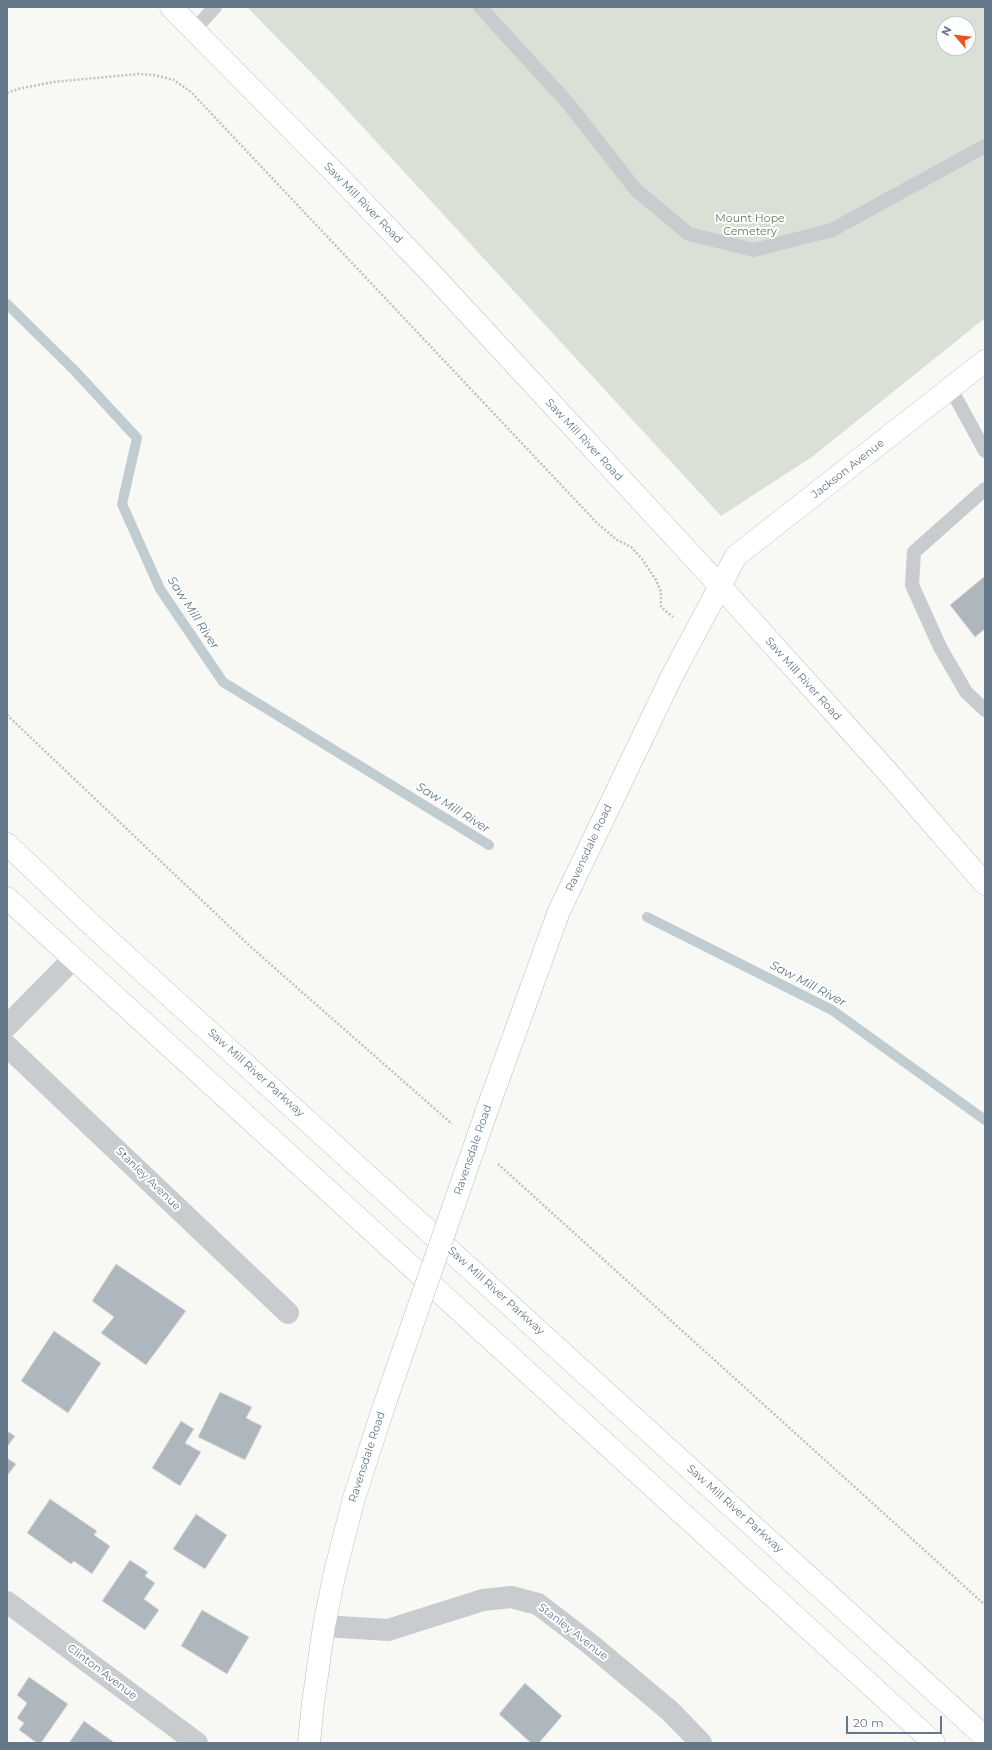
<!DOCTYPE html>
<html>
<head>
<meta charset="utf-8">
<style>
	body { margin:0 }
	#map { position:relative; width:992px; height:1750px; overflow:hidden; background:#f8f8f5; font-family:Montserrat,sans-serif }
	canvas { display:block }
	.frame { position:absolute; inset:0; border:8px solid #647889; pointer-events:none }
	.north { position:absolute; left:936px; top:16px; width:40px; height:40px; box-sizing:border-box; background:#fff; border:1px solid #c1c9d0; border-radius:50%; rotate:298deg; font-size:11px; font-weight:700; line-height:16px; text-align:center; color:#647889 }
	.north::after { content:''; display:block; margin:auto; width:14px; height:18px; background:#f2511b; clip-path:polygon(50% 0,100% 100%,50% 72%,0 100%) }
	.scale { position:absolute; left:846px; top:1716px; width:96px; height:18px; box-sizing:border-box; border:2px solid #647889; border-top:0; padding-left:5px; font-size:12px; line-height:14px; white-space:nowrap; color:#647889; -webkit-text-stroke:3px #fff; paint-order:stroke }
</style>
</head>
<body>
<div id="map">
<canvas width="992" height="1750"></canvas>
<div class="frame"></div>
<div class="north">N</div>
<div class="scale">20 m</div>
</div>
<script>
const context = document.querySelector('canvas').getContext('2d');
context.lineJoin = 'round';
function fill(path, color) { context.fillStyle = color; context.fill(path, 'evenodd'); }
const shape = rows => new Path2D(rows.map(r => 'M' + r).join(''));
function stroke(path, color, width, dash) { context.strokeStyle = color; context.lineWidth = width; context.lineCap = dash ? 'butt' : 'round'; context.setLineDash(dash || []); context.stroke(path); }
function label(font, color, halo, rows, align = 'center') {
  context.font = font + ' Montserrat,sans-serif'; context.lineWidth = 4; context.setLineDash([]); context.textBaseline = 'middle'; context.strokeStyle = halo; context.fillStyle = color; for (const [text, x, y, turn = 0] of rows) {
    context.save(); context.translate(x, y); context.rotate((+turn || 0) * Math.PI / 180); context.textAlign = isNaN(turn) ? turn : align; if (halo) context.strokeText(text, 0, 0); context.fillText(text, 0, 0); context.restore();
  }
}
const green = shape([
	[247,7,985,7,985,318,812,457,721,516,336,98],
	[944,24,968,24,968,48,944,48]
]);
const stream = shape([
	[7,304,75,371,137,438,122,504,160,589,223,682,489,845],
	[647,917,832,1010,985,1120]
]);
const building = shape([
	[985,576,985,629,975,637,950,605,985,576],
	[116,1264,186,1311,146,1365,101,1333,114,1317,92,1301,116,1264],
	[54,1331,101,1363,68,1413,21,1381,54,1331],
	[220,1392,252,1407,246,1418,262,1426,245,1460,198,1437,220,1392],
	[181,1421,194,1429,185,1443,201,1452,180,1486,152,1468,181,1421],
	[7,1431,15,1436,7,1447,7,1431],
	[7,1458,16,1464,7,1476,7,1458],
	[50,1499,97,1531,94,1535,110,1546,92,1574,74,1561,71,1564,27,1533,50,1499],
	[196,1514,227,1535,205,1569,173,1549,196,1514],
	[130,1560,148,1572,145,1576,155,1583,144,1599,159,1610,145,1630,102,1601,130,1560],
	[202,1610,249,1637,227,1674,181,1646,202,1610],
	[29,1677,68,1704,41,1743,37,1743,19,1730,24,1723,17,1718,27,1703,17,1695,29,1677],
	[525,1683,562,1716,539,1743,531,1743,499,1714,525,1683],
	[84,1721,115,1743,69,1743,84,1721]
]);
const path = shape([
	[7,93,18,89,53,82,138,74,154,75,174,80,191,92,597,523,617,540,631,547,642,559,656,580,661,592,661,607,673,617],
	[7,715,252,948,452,1124],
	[498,1164,985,1605]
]);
const service = shape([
	[480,7,567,102,636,190,689,234,754,250,832,230,985,146],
	[194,30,215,7],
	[951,389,985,451],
	[985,489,914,552,912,585,940,647,966,692,985,710]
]);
const minor = shape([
	[7,1026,73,959],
	[7,1046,288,1313],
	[7,1602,197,1743],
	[324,1626,388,1630,483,1600,511,1597,538,1604,590,1644,670,1711,701,1743]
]);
const secondary = shape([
	[171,7,332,170,429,271,720,586,885,769,985,884],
	[486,1113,559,911,672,676,736,556,985,361],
	[309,1743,313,1703,324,1626,335,1572,354,1498,384,1406]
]);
const trunk = shape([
	[7,844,94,927,985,1737],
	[7,898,934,1743]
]);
const secondaryBridge = shape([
	[384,1406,486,1113]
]);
const streetNames = [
	["Saw Mill River Road",363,203,46],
	["Saw Mill River Road",584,440,47],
	["Jackson Avenue",848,469,-38],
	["Saw Mill River Road",803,679,48],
	["Ravensdale Road",589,848,-65],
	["Saw Mill River Parkway",256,1073,42],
	["Ravensdale Road",473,1150,-71],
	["Stanley Avenue",148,1179,44],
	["Saw Mill River Parkway",496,1291,42],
	["Ravensdale Road",367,1457,-72],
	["Saw Mill River Parkway",735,1509,42],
	["Stanley Avenue",573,1632,38],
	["Clinton Avenue",102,1672,37]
];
const parkNames = [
	["Mount Hope",750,219],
	["Cemetery",750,232]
];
const waterNames = [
	["Saw Mill River",193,613,57],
	["Saw Mill River",453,808,32],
	["Saw Mill River",808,984,28]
];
fill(green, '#d9e1d6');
stroke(stream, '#c1ccd1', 10);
fill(building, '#aeb7bd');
stroke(building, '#dadad7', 1);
stroke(secondary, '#babfc4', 23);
stroke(trunk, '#babec1', 23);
stroke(path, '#bfc2c4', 2.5, [2, 2]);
stroke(service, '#c8cccf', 14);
stroke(minor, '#c8cccf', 22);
stroke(secondary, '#fff', 22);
stroke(trunk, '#fff', 22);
stroke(secondaryBridge, '#babfc4', 23, []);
stroke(secondaryBridge, '#fff', 22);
label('11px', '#647889', '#fff', streetNames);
label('11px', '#657a60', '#fff', parkNames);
label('italic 12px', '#607a84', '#fff', waterNames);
</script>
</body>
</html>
